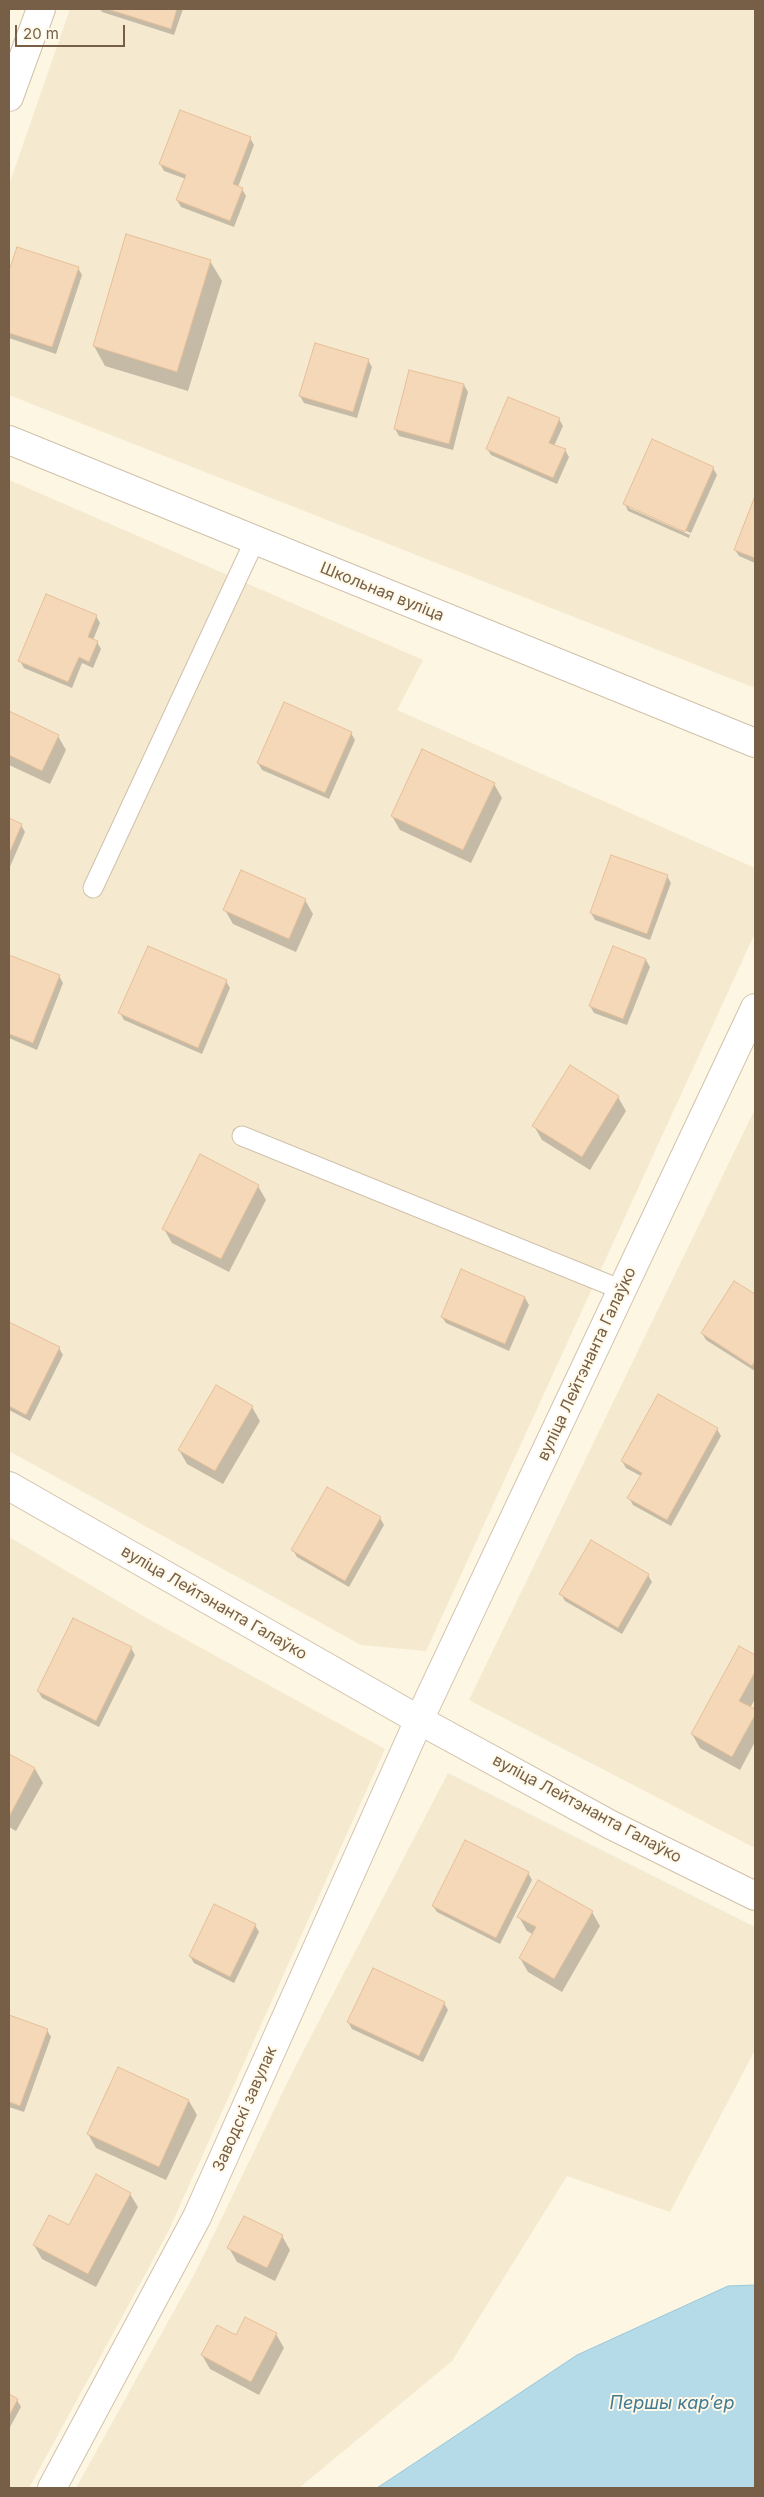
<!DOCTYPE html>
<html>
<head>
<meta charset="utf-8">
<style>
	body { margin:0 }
	#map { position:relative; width:764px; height:2497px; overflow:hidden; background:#fdf6e2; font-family:Inter,sans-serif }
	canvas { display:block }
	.frame { position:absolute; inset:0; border:10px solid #765e47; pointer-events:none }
	.scale { position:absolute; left:15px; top:25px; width:110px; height:22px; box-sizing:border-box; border:2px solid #765e47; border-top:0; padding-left:6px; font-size:15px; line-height:18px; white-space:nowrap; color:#765e47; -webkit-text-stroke:4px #fff9e9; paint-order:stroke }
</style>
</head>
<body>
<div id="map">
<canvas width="764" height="2497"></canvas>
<div class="frame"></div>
<div class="scale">20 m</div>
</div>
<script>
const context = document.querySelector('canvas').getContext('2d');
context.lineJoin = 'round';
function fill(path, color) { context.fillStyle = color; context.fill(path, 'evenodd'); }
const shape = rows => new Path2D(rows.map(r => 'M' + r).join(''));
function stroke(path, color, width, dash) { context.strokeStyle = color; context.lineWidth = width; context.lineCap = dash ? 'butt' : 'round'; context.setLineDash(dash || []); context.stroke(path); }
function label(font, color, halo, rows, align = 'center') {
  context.font = font + ' Inter,sans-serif'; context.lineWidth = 4; context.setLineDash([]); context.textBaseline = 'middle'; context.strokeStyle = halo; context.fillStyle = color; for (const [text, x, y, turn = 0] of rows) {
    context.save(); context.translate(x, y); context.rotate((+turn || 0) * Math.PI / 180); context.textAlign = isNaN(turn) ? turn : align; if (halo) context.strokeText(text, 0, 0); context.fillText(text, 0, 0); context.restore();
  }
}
const residential = shape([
	[70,9,755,9,755,688,9,395,9,185],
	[9,480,423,660,397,710,755,868,755,933,426,1651,361,1645,9,1451],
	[755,1109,755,1848,469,1700],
	[9,1537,143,1616,385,1749,167,2234,29,2488,9,2488],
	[448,1773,755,1927,755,2050,670,2212,567,2176,452,2361,299,2488,76,2488,195,2273,293,2071]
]);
const water = shape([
	[755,2285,755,2488,377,2488,577,2355,728,2286,755,2285]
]);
const shadow = shape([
	[100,9,183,9,174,35,102,12],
	[250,138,254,145,238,187,242,189,246,196,234,227,181,207,177,200,186,179,164,171,160,164],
	[18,249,78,268,82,275,56,354,9,338,9,275],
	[210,261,222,281,188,391,105,366,94,346],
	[368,360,372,367,357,418,304,403,300,396],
	[464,385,468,392,453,450,399,436,395,429],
	[559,419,563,426,554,446,565,450,569,457,557,484,491,455,487,448],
	[713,468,717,475,691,533,629,505,629,508,690,535,689,538,628,511,625,504],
	[755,499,755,563,739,556,735,550],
	[96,616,100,623,93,640,97,642,101,649,93,668,82,663,72,688,24,668,20,661],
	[9,712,58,736,66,750,50,784,9,765],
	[351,733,355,740,329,799,262,770,258,763],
	[494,784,502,798,471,863,400,830,392,816],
	[9,820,21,825,25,832,9,869],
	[667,876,671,883,650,940,595,920,591,913],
	[305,900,313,914,296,952,233,924,225,910],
	[614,948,646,960,650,967,627,1025,594,1013,590,1006],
	[9,957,59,976,63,983,37,1050,9,1038],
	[226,981,230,988,202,1054,124,1020,120,1013],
	[618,1097,626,1111,590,1170,542,1140,534,1126],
	[258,1186,266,1200,229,1272,172,1243,164,1229],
	[734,1282,755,1295,755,1371,706,1340,702,1333],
	[525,1298,529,1305,509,1351,446,1323,442,1317],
	[9,1324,59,1348,63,1355,30,1421,9,1410],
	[252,1407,260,1421,223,1484,187,1464,179,1450],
	[717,1429,721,1436,671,1526,633,1505,629,1498,641,1476,626,1468,622,1461],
	[380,1518,384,1525,349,1587,297,1557,293,1550],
	[591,1542,648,1575,652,1582,622,1634,565,1601,561,1594],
	[131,1648,135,1655,99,1727,42,1698,38,1691],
	[739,1648,755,1657,755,1699,750,1708,755,1711,755,1742,740,1770,700,1748,692,1734],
	[9,1755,35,1769,43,1783,16,1831,9,1827],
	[528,1873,532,1880,500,1944,437,1912,433,1906],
	[592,1912,600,1926,562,1992,528,1972,520,1958,534,1935,527,1931,519,1917],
	[255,1925,259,1932,234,1983,194,1963,190,1956],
	[444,2003,448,2010,423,2062,352,2029,348,2022],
	[9,2016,47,2030,51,2037,24,2112,9,2107],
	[189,2101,197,2115,166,2180,96,2148,88,2134],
	[130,2194,138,2207,96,2287,42,2259,34,2245],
	[282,2236,290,2250,275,2281,237,2262,229,2248],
	[276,2334,284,2348,259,2395,210,2369,202,2355,236,2336],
	[9,2395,17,2400,21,2407,9,2429]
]);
const building = shape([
	[107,9,177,9,171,29,107,9],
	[180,110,251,137,233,184,243,188,230,221,176,200,186,175,159,164,180,110],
	[126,234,211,260,177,372,93,346,126,234],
	[17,247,79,267,52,347,9,333,9,271,17,247],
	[315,343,369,359,353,412,299,396,315,343],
	[409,370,464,384,449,444,394,429,409,370],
	[508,397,560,418,549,443,566,449,553,478,486,449,508,397],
	[652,439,714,467,685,532,623,504,652,439],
	[755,496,755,558,734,550,755,496],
	[46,594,97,615,88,637,98,641,89,662,79,657,68,682,18,661,46,594],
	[284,702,352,732,325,793,257,763,284,702],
	[9,711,59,735,42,771,9,755,9,711],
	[422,749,495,783,463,850,391,816,422,749],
	[9,818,22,824,9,854,9,818],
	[611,855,668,875,647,934,590,913,611,855],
	[241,870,306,899,289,939,223,910,241,870],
	[148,946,227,980,198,1048,118,1013,148,946],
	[613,946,646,959,623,1019,589,1006,613,946],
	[9,955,60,975,33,1043,9,1034,9,955],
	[570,1065,619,1096,582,1157,532,1126,570,1065],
	[200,1154,259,1185,221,1259,162,1229,200,1154],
	[461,1269,525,1297,505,1344,441,1317,461,1269],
	[734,1281,755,1294,755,1361,752,1366,701,1333,734,1281],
	[9,1322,60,1347,26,1415,9,1406,9,1322],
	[216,1385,253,1406,215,1471,178,1450,216,1385],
	[658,1394,718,1428,667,1520,627,1498,642,1473,621,1461,658,1394],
	[327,1487,381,1517,345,1581,291,1550,327,1487],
	[591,1540,649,1574,618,1628,559,1594,591,1540],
	[73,1618,132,1647,96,1721,37,1691,73,1618],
	[739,1646,755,1655,755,1672,739,1701,755,1709,755,1715,732,1757,691,1734,739,1646],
	[9,1754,35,1768,9,1817,9,1754],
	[465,1840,529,1872,496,1938,432,1906,465,1840],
	[538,1880,593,1911,554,1979,519,1958,536,1927,517,1917,538,1880],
	[214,1904,256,1924,230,1977,189,1956,214,1904],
	[373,1968,445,2002,419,2056,347,2022,373,1968],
	[9,2015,48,2029,20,2106,9,2102,9,2015],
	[118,2067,189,2100,159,2167,87,2134,118,2067],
	[96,2174,131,2193,88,2274,33,2245,49,2215,69,2225,96,2174],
	[244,2216,283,2235,267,2268,227,2248,244,2216],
	[245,2317,277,2333,251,2382,201,2355,217,2325,236,2335,245,2317],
	[9,2394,18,2399,9,2416,9,2394]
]);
const service = shape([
	[93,888,255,540],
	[242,1136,622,1290]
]);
const minor = shape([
	[9,97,41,9],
	[9,440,755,743],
	[9,1486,419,1720,611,1825,755,1896],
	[52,2488,197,2217,419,1720,755,1008]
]);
const streetNames = [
	["Школьная вуліца",382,592,22],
	["вуліца Лейтэнанта Галаўко",587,1364,-65],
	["вуліца Лейтэнанта Галаўко",214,1603,30],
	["вуліца Лейтэнанта Галаўко",587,1809,28],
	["Заводскі завулак",245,2109,-66]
];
const waterNames = [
	["Першы карʼер",672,2404]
];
fill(residential, '#f5e9d0');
fill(water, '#b5dae8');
stroke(water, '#9bc8da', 1);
fill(shadow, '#0003');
fill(building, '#f4d8b8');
stroke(building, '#e7c098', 1);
stroke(service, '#d1c1ab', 21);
stroke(minor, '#d1c1ab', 30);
stroke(service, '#fff', 19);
stroke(minor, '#fff', 28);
label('16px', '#765e47', '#fff9e9', streetNames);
label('italic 18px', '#427a92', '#fff9e9', waterNames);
</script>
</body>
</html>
